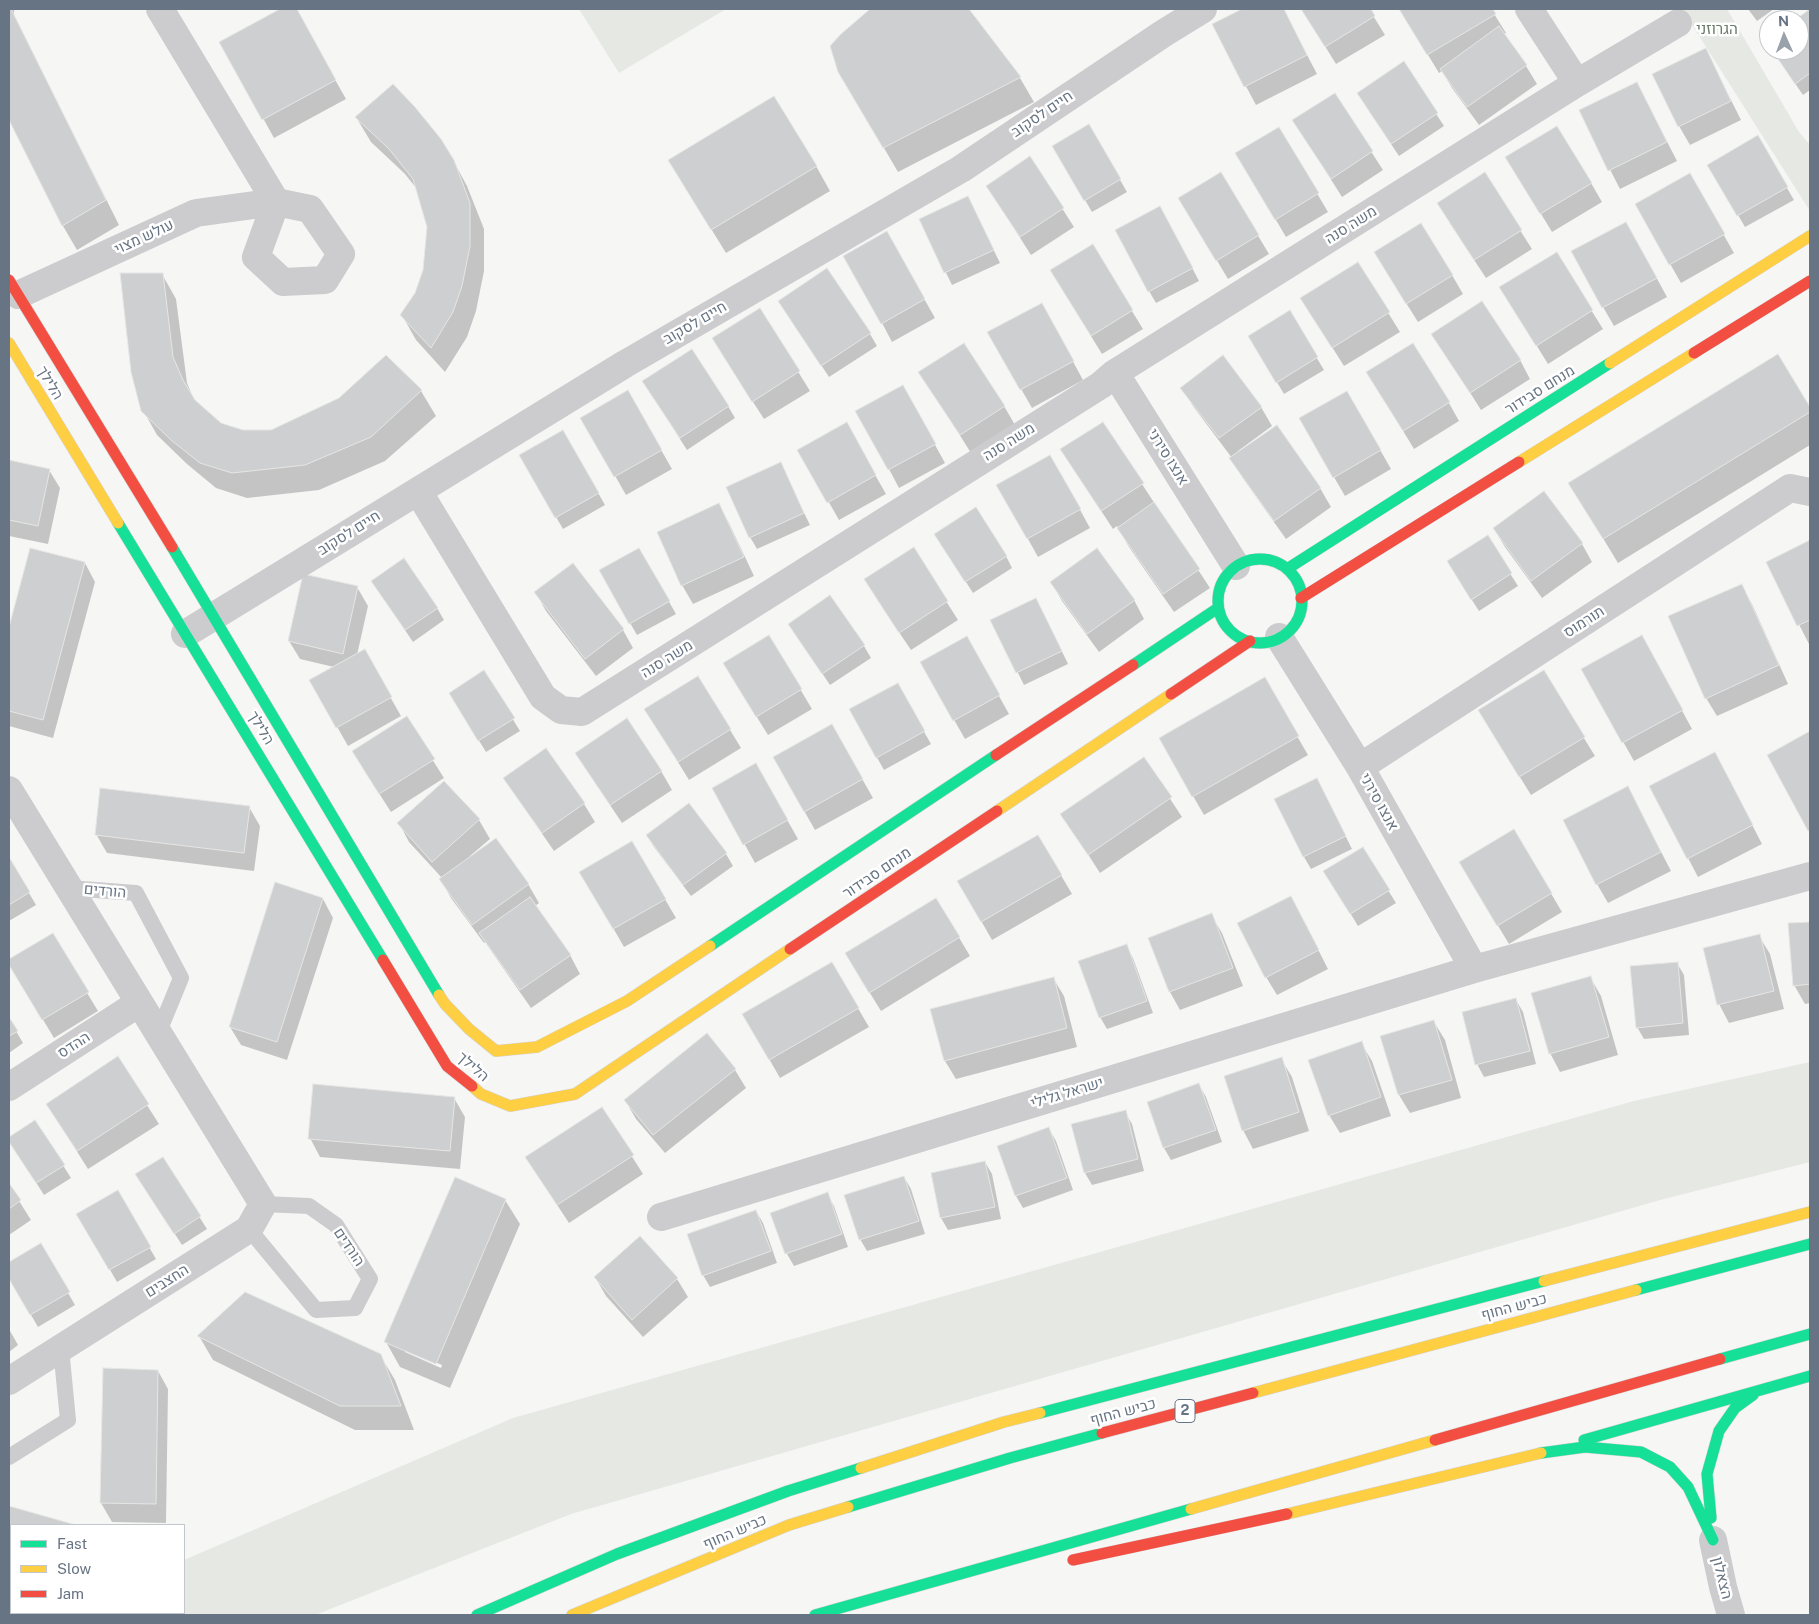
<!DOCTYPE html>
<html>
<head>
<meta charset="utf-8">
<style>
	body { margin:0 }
	#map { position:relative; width:1819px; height:1624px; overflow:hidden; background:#f6f6f5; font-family:"Public Sans",sans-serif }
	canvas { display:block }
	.frame { position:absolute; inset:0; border:10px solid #677483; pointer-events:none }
	.legend { position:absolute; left:10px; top:1524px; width:175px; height:90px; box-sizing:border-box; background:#fff; border:1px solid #c2c7cd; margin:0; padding:6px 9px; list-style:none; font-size:15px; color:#677483 }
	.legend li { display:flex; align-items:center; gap:10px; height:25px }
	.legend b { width:25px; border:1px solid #c2c7cd }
	.north { position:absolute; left:1759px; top:10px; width:50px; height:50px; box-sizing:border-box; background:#fff; border:1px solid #c2c7cd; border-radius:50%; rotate:358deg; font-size:14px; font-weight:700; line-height:20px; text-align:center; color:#677483 }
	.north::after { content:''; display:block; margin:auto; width:18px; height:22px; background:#99a2ab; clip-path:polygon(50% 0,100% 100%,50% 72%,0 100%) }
</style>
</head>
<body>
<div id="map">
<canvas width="1819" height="1624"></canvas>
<div class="frame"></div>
<ul class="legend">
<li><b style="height:6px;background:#16e098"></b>Fast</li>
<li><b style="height:6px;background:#ffcf43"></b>Slow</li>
<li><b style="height:6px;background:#f24e42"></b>Jam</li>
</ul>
<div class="north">N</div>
</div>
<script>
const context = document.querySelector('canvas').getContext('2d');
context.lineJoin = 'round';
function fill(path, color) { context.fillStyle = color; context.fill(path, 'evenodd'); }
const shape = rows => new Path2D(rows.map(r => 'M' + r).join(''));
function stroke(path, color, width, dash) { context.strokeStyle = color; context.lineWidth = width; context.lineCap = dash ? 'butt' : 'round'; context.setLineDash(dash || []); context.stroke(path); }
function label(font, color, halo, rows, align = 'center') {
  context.font = font + ' "Public Sans",Heebo,sans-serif'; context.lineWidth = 5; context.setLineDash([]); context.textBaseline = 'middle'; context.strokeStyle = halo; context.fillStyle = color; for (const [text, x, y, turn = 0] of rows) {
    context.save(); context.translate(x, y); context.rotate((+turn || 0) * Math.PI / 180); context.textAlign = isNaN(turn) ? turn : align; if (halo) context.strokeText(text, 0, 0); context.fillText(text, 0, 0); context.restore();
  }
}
const green = shape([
	[579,9,726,9,619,73],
	[1682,9,1727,9,1799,132,1810,145,1810,211],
	[1810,1062,1810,1162,1660,1200,571,1514,315,1615,59,1615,63,1613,184,1613,184,1560,513,1418,1634,1101]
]);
const shadow = shape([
	[9,9,14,9,14,15,119,225,77,250,63,226,9,117],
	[283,9,295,9,346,99,274,138,221,42],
	[872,9,968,9,1020,78,1034,102,898,172,839,71,867,12],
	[1245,9,1283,9,1317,74,1256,105,1213,25],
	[1302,9,1369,9,1385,35,1336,64],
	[1400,9,1491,9,1506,33,1504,34,1526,66,1537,84,1479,125,1452,88,1442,71,1439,73],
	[1748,9,1774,9,1757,21],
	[1810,11,1810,90,1803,95,1772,50,1799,50,1799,20,1797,20],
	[1706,50,1741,120,1690,145,1679,126],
	[1403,63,1444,126,1399,156,1365,105],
	[1637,83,1677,161,1620,189,1580,111],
	[1334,94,1383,170,1342,197,1294,121],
	[356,117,453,160,467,186,484,229,484,271,476,311,467,337,445,372,416,340,402,315,416,294,424,271,428,227,417,189,405,174,371,142],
	[1089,126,1127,192,1092,212,1054,147],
	[1279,129,1328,212,1286,237,1237,154],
	[1757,137,1794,200,1745,227,1709,165],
	[1030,158,1074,227,1031,255,987,186],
	[816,166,830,191,726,253,684,185],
	[1221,174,1269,254,1228,279,1191,217],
	[1484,174,1532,249,1486,278,1449,222],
	[1689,174,1734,253,1681,283,1636,204],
	[1518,176,1591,183,1602,202,1552,232],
	[968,198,1000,263,952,285,920,220],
	[1167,220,1199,281,1156,303,1149,291],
	[1637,242,1667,297,1614,326,1603,307],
	[1092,246,1143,329,1102,354,1062,289],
	[897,251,935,318,892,342,882,323],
	[1556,254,1603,329,1548,364,1512,306],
	[1358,264,1400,332,1344,366,1313,317],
	[1386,271,1452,275,1463,294,1418,322],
	[162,274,176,299,187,383,195,402,220,424,243,431,271,431,340,399,386,357,421,391,436,416,385,461,319,490,247,498,216,488,187,464,157,435,143,410],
	[760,310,810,391,764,419,724,357],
	[1289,312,1324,370,1284,394,1249,336],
	[787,313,870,334,877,346,829,377],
	[1052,323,1083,380,1032,408,989,333],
	[1433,334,1520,360,1530,379,1481,410],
	[1777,356,1810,409,1810,445,1618,563,1584,507],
	[920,372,1004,406,1015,425,971,453],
	[1182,388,1261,407,1272,426,1238,451,1320,488,1331,507,1286,539,1242,477,1232,458,1193,406],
	[1379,391,1449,403,1459,421,1414,449],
	[628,392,672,469,626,495,582,418],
	[1347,392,1391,469,1345,496,1300,419],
	[651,394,728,406,735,418,687,450],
	[913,405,945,463,899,488,889,469],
	[1102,423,1210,588,1174,612,1129,547,1117,526,1113,529,1073,468],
	[846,424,886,494,839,520,799,450],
	[563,431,605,505,563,529,520,455],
	[9,461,49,470,60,488,48,544,9,536],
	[780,464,810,525,757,549,750,537],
	[1061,475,1090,528,1038,557,998,485],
	[719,505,729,523,754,576,693,604,682,585],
	[1494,529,1582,544,1592,562,1542,598,1505,547],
	[1487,537,1518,586,1479,611,1455,574],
	[1810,542,1810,643,1809,644,1767,562],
	[943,546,1006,556,1012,568,973,593],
	[31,549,85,563,95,582,53,738,9,726,9,632],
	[639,549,676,614,637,635,600,571],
	[913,549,958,620,911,650,876,598],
	[1051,582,1134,600,1144,619,1099,652,1062,601],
	[1741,585,1752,604,1788,684,1717,716,1706,698],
	[357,587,368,606,357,655,364,651,401,716,348,746,311,681,334,667,300,659,289,641],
	[380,593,437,608,444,620,413,642],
	[536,593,623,630,633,648,596,676,546,611],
	[1043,612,1068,664,1024,685,992,621],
	[789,624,864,646,871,658,830,685],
	[769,637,812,709,768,735,735,682],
	[966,637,1009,714,965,739,921,662],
	[1652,655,1692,729,1634,761,1582,669],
	[484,672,520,731,486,752,457,705],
	[1543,672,1595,756,1531,795,1490,729],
	[698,677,741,748,689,780,657,728],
	[1264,679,1308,755,1204,815,1160,739],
	[897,684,931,744,884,770,850,710],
	[406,718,444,778,391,812,364,770],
	[832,726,873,798,815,830,774,758],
	[1810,733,1810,831,1768,755],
	[546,749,584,804,595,822,554,851,516,796,505,778],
	[1144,759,1182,817,1100,873,1062,814],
	[756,765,798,839,755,863,714,789],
	[661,771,672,790,622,823,588,772],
	[1725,772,1762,844,1698,877,1688,858],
	[444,782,479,820,490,839,470,856,528,884,539,903,535,906,570,955,580,974,531,1008,485,942,484,943,451,898,441,880,442,878,409,842,399,823],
	[1323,791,1352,849,1311,869,1304,857],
	[249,807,260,826,254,871,107,853,96,834],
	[1638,807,1671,871,1608,903,1597,884],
	[1514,831,1562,912,1509,944,1471,881],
	[647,835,726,854,733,866,691,896,654,847],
	[1038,836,1072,894,992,940,959,882],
	[632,843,676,918,624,947,581,872],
	[1362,848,1396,903,1358,926,1332,883],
	[9,859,36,905,9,921],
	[323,899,333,918,287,1060,241,1045,230,1027],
	[936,899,970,956,881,1011,857,972],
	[1211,915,1222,933,1243,986,1180,1010,1170,992],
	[1301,916,1328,969,1277,995,1266,977],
	[1810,923,1810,1003,1805,1004,1794,985,1790,924],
	[52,935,98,1011,54,1038,9,963,9,961],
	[1759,936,1770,954,1784,1009,1729,1023,1719,1004],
	[1126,946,1133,958,1153,1013,1107,1029,1100,1017],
	[1677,963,1684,975,1689,1035,1644,1039,1637,1027],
	[832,964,869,1027,780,1078,744,1015],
	[1590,977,1601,996,1618,1055,1560,1072,1550,1053],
	[1053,978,1064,996,1077,1047,956,1079,945,1061],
	[1516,1000,1523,1012,1536,1064,1484,1077,1477,1064],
	[9,1019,23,1043,9,1053],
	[1434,1022,1445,1040,1461,1098,1410,1113,1399,1095],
	[1361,1043,1372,1061,1391,1116,1340,1133,1329,1115],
	[117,1058,159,1124,88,1169,47,1104],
	[1281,1059,1292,1077,1309,1131,1253,1149,1243,1130],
	[735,1070,746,1088,665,1153,636,1119,625,1100],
	[1199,1085,1206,1097,1222,1142,1171,1160,1164,1148],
	[454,1098,465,1117,460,1169,320,1157,310,1138],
	[602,1109,643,1174,569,1223,538,1176],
	[1125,1112,1132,1124,1144,1171,1092,1185,1085,1173],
	[35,1121,71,1178,44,1195,9,1140],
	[1049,1129,1056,1141,1073,1190,1023,1208,1016,1196],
	[162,1158,207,1229,182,1245,144,1187],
	[985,1162,992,1174,1001,1219,948,1230,941,1218,932,1174],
	[904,1177,911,1189,925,1234,867,1251,860,1239],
	[9,1185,31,1220,9,1235],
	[117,1192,156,1259,117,1282,78,1214],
	[827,1194,834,1206,848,1247,794,1266,787,1254,772,1213],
	[505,1200,520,1224,450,1388,400,1367,386,1342],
	[405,1349,442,1365,441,1368,405,1352],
	[756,1211,763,1223,777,1263,710,1287,703,1275],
	[40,1245,75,1305,38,1327,9,1277,9,1264],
	[595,1277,677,1279,688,1297,643,1337,606,1296],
	[9,1329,18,1345,9,1352],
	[199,1336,380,1355,395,1380,414,1430,355,1430,213,1360],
	[158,1371,168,1389,166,1523,112,1522,101,1503],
	[9,1507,72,1525,11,1525,11,1588,9,1587]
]);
const building = shape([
	[9,9,11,9,106,200,62,226,9,120,9,9],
	[280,9,297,9,336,80,262,120,219,42,280,9],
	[870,9,969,9,1021,77,883,148,838,72,830,46,841,34,870,9],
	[1242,9,1284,9,1307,55,1244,87,1212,24,1242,9],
	[1301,9,1371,9,1375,16,1325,47,1301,9],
	[1399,9,1493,9,1496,14,1427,55,1399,9],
	[1810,9,1810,73,1795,84,1772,50,1799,50,1799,20,1795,20,1810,9],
	[1499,26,1527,65,1467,107,1440,69,1499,26],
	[1706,48,1731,101,1678,127,1652,74,1706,48],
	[1404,61,1438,113,1391,144,1357,93,1404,61],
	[1637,82,1667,142,1608,171,1579,110,1637,82],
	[393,84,415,107,441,139,454,160,470,203,470,246,462,286,453,312,431,348,400,315,415,293,423,270,427,227,413,179,389,149,355,117,393,84],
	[1335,93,1373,151,1331,179,1292,120,1335,93],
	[774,96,817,166,711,230,668,160,774,96],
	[1089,124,1121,179,1084,201,1052,146,1089,124],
	[1557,126,1592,183,1540,214,1505,157,1557,126],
	[1279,127,1319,193,1275,220,1235,153,1279,127],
	[1758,135,1788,187,1737,216,1707,165,1758,135],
	[1030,156,1064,208,1020,237,986,186,1030,156],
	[1221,172,1259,235,1216,261,1178,198,1221,172],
	[1485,172,1522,230,1474,260,1437,203,1485,172],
	[1690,173,1725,234,1669,265,1635,204,1690,173],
	[968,196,994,250,944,273,919,219,968,196],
	[1160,206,1193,268,1148,292,1115,230,1160,206],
	[1626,222,1657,278,1602,308,1571,251,1626,222],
	[1421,223,1453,275,1406,304,1374,252,1421,223],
	[887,231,925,299,881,324,843,256,887,231],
	[1093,244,1133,310,1091,336,1050,270,1093,244],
	[1557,252,1593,310,1536,346,1499,287,1557,252],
	[1358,262,1390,312,1332,348,1300,298,1358,262],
	[827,268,871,333,821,366,778,301,827,268],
	[120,273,163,273,173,357,183,380,195,400,221,423,243,430,271,430,339,398,386,355,422,390,371,437,305,465,232,473,200,463,171,440,141,411,131,372,120,273],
	[1482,301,1521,360,1470,393,1431,334,1482,301],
	[1042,303,1074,361,1020,390,987,332,1042,303],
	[760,308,800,371,752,402,712,338,760,308],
	[1290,310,1318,357,1276,383,1248,336,1290,310],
	[964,343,1005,406,960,435,918,372,964,343],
	[1413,343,1450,402,1403,431,1366,372,1413,343],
	[692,349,729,406,680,438,642,381,692,349],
	[1778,354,1810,407,1810,412,1603,539,1568,483,1778,354],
	[1223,355,1262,407,1219,438,1180,388,1223,355],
	[903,385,936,444,888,470,855,411,903,385],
	[628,390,662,450,614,477,580,418,628,390],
	[1347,391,1381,450,1333,478,1299,418,1347,391],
	[847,422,876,475,827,503,797,450,847,422],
	[1103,422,1144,483,1101,511,1060,449,1103,422],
	[1277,425,1321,488,1274,521,1229,458,1277,425],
	[563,430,599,493,555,518,519,455,563,430],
	[1050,455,1081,509,1027,539,996,485,1050,455],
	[9,460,50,469,38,526,9,520,9,460],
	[781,462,804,513,749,538,726,487,781,462],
	[1544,491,1583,543,1531,581,1493,528,1544,491],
	[1154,502,1200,569,1163,594,1117,528,1154,502],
	[719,503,744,557,681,586,657,532,719,503],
	[976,507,1007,556,965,582,934,534,976,507],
	[1488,535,1512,573,1471,600,1447,561,1488,535],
	[1810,540,1810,620,1797,626,1766,562,1810,540],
	[914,547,948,601,899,633,864,579,914,547],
	[30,548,85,562,43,720,9,711,9,627,30,548],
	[639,548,670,601,629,624,599,570,639,548],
	[1097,548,1135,600,1087,634,1050,582,1097,548],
	[404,558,438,608,405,630,371,581,404,558],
	[573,563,624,629,585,659,534,592,573,563],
	[303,574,358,586,343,654,288,641,303,574],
	[1742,584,1779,665,1705,699,1668,616,1742,584],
	[830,595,865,645,822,674,788,624,830,595],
	[1036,598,1062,651,1016,673,990,620,1036,598],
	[769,635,802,689,756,717,723,663,769,635],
	[1642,635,1683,710,1622,743,1581,669,1642,635],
	[967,636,1000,695,953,721,920,662,967,636],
	[365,649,392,697,336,728,309,680,365,649],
	[484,670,515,718,478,741,449,693,484,670],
	[1544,670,1585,737,1519,777,1478,710,1544,670],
	[698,676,731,729,678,762,644,709,698,676],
	[1265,677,1299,736,1192,797,1159,738,1265,677],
	[898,683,925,731,876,758,849,709,898,683],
	[407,716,435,759,379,794,352,751,407,716],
	[627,718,662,771,610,805,575,753,627,718],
	[832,724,863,779,804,812,773,757,832,724],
	[1810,731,1810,830,1808,831,1767,755,1810,731],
	[546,748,585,803,542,833,503,778,546,748],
	[1715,752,1753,825,1687,859,1649,786,1715,752],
	[1144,757,1172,797,1088,855,1060,814,1144,757],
	[756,763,788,820,743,845,712,788,756,763],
	[1317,778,1346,836,1303,857,1274,799,1317,778],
	[444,781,480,819,432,862,397,823,444,781],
	[1628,786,1661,852,1596,885,1563,820,1628,786],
	[100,788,250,806,244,853,95,835,100,788],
	[689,803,727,853,683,885,646,835,689,803],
	[1514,829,1552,893,1497,926,1459,862,1514,829],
	[1038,835,1062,875,981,922,957,881,1038,835],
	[496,838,529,884,472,925,439,879,496,838],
	[632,841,666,899,613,929,579,872,632,841],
	[1363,847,1390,890,1350,914,1323,871,1363,847],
	[9,857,30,892,9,905,9,857],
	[275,882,323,898,277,1042,229,1027,275,882],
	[1291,896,1319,950,1265,978,1237,923,1291,896],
	[530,897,571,955,520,990,479,933,530,897],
	[936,898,960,937,869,993,845,953,936,898],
	[1212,913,1233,968,1169,992,1148,938,1212,913],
	[1810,922,1810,984,1793,986,1788,923,1810,922],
	[53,933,89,992,42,1020,9,965,9,959,53,933],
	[1760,934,1774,991,1717,1005,1703,948,1760,934],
	[1127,944,1147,1001,1099,1018,1078,961,1127,944],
	[832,962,859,1008,769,1060,742,1014,832,962],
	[1678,962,1683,1023,1636,1028,1630,966,1678,962],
	[1591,976,1609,1037,1549,1054,1531,993,1591,976],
	[1054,977,1067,1028,944,1061,930,1009,1054,977],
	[1516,998,1530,1051,1475,1065,1462,1012,1516,998],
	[9,1017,18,1031,9,1036,9,1017],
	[1434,1020,1452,1080,1398,1095,1380,1036,1434,1020],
	[707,1033,736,1069,653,1135,624,1100,707,1033],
	[1362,1041,1381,1097,1328,1116,1308,1060,1362,1041],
	[118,1056,149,1104,77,1151,46,1104,118,1056],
	[1282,1057,1299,1112,1242,1131,1224,1076,1282,1057],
	[1199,1083,1216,1130,1163,1148,1147,1102,1199,1083],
	[313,1084,455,1097,450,1151,308,1139,313,1084],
	[602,1107,634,1155,557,1205,525,1157,602,1107],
	[1126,1110,1138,1159,1084,1173,1071,1124,1126,1110],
	[35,1120,65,1165,36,1183,9,1142,9,1137,35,1120],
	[1049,1127,1067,1178,1015,1196,997,1146,1049,1127],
	[163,1157,201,1216,174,1234,135,1174,163,1157],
	[985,1161,995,1207,940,1218,931,1173,985,1161],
	[904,1176,919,1221,859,1240,844,1195,904,1176],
	[455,1177,506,1199,436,1364,384,1342,455,1177],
	[9,1183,21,1200,9,1209,9,1183],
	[118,1190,151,1247,109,1270,76,1214,118,1190],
	[828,1192,842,1234,785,1254,770,1213,828,1192],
	[756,1210,771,1251,702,1276,687,1234,756,1210],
	[640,1236,678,1278,632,1320,594,1277,640,1236],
	[41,1243,70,1292,30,1315,9,1279,9,1262,41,1243],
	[245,1292,381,1354,401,1406,340,1406,197,1336,245,1292],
	[103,1368,158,1370,156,1504,100,1503,103,1368],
	[9,1506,76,1525,11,1525,11,1573,9,1572,9,1506]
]);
const lane = shape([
	[69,888,136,893,181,978,158,1034],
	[249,1229,316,1310,355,1308,370,1279,336,1225,309,1206,263,1204],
	[9,1457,68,1420,61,1348]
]);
const street = shape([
	[1529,9,1577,83],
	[276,202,310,209,341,254,325,280,283,282,256,257,276,202],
	[18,295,196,213,276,202,160,9],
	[1115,373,1236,566],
	[418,491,543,697,561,710,582,712,1101,385,1115,373,1577,83,1678,23],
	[185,634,625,364,961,169,1164,33,1203,9],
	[1279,637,1360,767,1474,969],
	[1360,767,1790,488,1810,492],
	[9,790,263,1204,249,1229,9,1381],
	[9,1087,139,1003],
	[661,1217,1474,969,1810,876],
	[1713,1540,1723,1587,1731,1615]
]);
const fast = shape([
	[118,523,383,960],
	[172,547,439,995],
	'1218 601a42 42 0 1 1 84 0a42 42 0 1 1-84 0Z',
	[1287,569,1610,363],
	[1133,665,1218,608],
	[710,946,996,755],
	[1636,1290,1810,1244],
	[1720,1359,1810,1334],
	[1040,1413,1544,1281],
	[1584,1440,1810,1376],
	[1541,1453,1585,1447,1641,1452,1670,1467,1688,1487,1713,1540],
	[848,1507,1010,1458,1102,1433],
	[1711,1518,1707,1474,1719,1431,1735,1408,1753,1395],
	[477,1615,617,1554,788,1491,861,1468],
	[815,1615,1191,1509]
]);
const slow = shape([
	[9,343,118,523],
	[1610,363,1810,236],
	[1519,462,1694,353],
	[997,811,1171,694],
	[439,995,445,1004,469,1029,496,1051,537,1047,627,1001,710,946],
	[472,1086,481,1094,510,1106,575,1094,790,949],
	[1544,1281,1810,1212],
	[1253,1393,1636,1290],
	[861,1468,1004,1422,1040,1413],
	[1191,1509,1435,1440],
	[1287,1514,1541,1453],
	[572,1615,789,1525,848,1507]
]);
const jam = shape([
	[9,280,172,547],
	[1694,353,1810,281],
	[1301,598,1519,462],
	[1171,694,1250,641],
	[996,755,1133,665],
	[790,949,997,811],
	[383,960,447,1066,472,1086],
	[1102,1433,1253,1393],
	[1435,1440,1720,1359],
	[1073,1560,1287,1514]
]);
const shields = [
	[1185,1411,20]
];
const shieldNames = [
	["2",1185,1411]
];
const parkNames = [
	["הגרוזני",1717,29]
];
const streetNames = [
	["חיים לסקוב",1042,114,-34],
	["משה סנה",1351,225,-32],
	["עולש מצוי",144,237,-25],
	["חיים לסקוב",695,323,-30],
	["הלילך",50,383,59],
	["מנחם סבידור",1540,390,-32],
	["משה סנה",1009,442,-32],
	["אנצו סירני",1168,457,58],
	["חיים לסקוב",349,533,-32],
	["תורמוס",1584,622,-33],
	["משה סנה",667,659,-32],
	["הלילך",261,728,59],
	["אנצו סירני",1379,802,61],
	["מנחם סבידור",877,873,-34],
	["הורדים",105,891,5],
	["ההדס",74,1045,-33],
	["הלילך",473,1067,41],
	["ישראל גלילי",1067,1093,-17],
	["הורדים",349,1247,56],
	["החצבים",167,1281,-32],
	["כביש החוף",1514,1307,-15],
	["כביש החוף",1123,1412,-15],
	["כביש החוף",735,1532,-23],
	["הצאלון",1722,1578,76]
];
fill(green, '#e5e8e3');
fill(shadow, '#0003');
fill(building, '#cecfd0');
stroke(building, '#e5e5e4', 1);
stroke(fast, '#d2d2d3', 12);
stroke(slow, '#d2d2d3', 12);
stroke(jam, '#d2d2d3', 12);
stroke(lane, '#ccccce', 16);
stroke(street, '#ccccce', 28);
stroke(fast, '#16e098', 11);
stroke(slow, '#ffcf43', 11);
stroke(jam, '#f24e42', 11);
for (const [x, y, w] of shields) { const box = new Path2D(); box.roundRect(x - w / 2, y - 11.5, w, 23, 4); context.fillStyle = '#fff'; context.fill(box); stroke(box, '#677483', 1); }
label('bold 14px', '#677483', null, shieldNames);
label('15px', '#687a66', '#fff', parkNames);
label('15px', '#677483', '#fff', streetNames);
</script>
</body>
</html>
